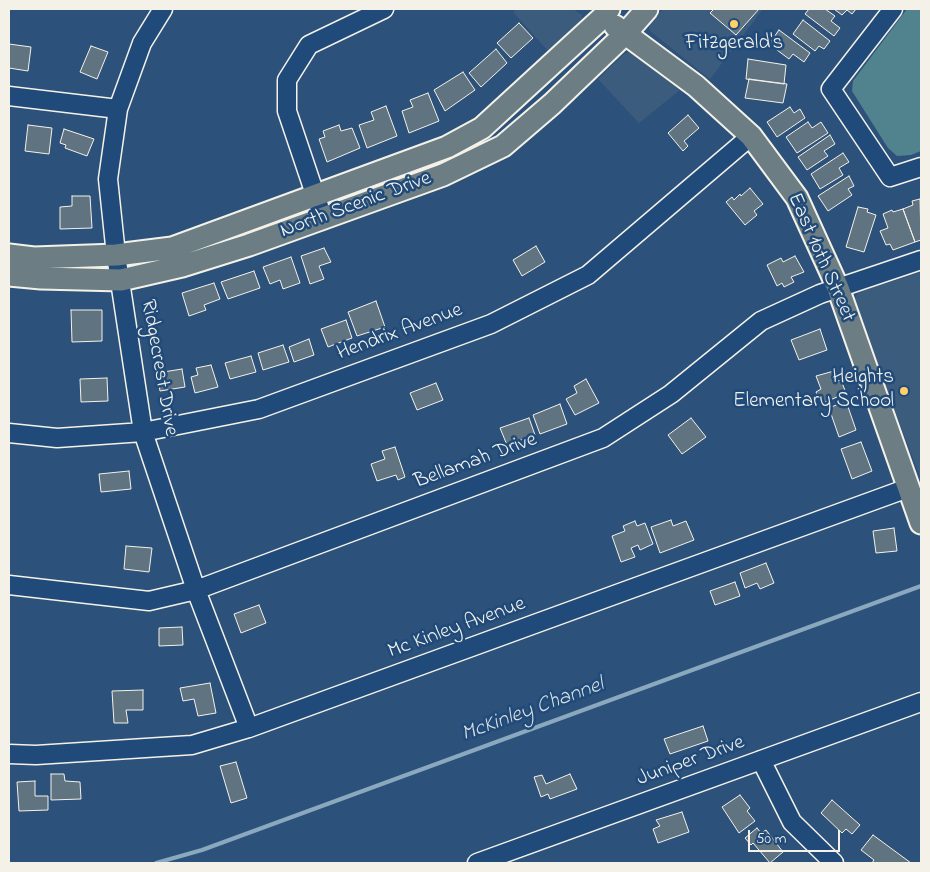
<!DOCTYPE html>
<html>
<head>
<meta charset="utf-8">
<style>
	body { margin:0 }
	#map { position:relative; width:930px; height:872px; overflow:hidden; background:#2c527b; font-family:"Indie Flower",sans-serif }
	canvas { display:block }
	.frame { position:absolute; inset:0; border:10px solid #f4f1e8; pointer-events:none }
	.scale { position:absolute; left:748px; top:830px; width:92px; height:22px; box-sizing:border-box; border:2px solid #f4f1e8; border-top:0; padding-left:6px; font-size:15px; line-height:18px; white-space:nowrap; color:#f4f1e8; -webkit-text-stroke:4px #1f4a7a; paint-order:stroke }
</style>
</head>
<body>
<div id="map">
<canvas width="930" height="872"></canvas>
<div class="frame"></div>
<div class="scale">50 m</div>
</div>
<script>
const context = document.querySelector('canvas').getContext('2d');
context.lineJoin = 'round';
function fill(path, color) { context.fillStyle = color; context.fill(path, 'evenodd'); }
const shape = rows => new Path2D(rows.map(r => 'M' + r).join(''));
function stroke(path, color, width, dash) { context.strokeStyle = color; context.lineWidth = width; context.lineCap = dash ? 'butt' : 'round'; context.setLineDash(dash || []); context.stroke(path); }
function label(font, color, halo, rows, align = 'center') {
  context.font = font + ' "Indie Flower",sans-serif'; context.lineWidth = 5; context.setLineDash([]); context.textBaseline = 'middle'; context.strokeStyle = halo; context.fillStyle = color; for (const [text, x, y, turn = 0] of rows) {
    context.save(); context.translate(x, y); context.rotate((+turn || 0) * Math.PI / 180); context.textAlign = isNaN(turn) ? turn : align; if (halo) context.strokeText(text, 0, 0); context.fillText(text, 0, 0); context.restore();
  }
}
const built = shape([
	[517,9,573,9,582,15,581,23,551,54,513,12],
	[663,9,763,9,710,79,650,31,649,25],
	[630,52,680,90,639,123,598,79,624,54],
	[921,272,921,479,853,303,858,292]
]);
const green = shape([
	[907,9,921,9,921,151,911,155,897,156,888,148,852,91,853,81]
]);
const stream = shape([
	[156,863,202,850,921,586]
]);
const building = shape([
	[714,9,759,9,736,35,710,13,714,9],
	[809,9,825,9,835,16,831,21,840,28,834,36,805,14,809,9],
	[834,9,856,9,852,14,847,10,842,15,834,9],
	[803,20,830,41,824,49,819,46,815,51,793,34,803,20],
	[519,23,533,38,511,58,497,43,519,23],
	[779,30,810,53,804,62,793,54,789,59,769,44,779,30],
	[9,44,31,47,28,71,9,68,9,44],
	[91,46,108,52,97,79,80,72,91,46],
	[496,49,507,63,481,87,469,73,496,49],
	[748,59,786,65,784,84,746,79,748,59],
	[463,72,475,90,445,111,434,90,463,72],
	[749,79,787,84,783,103,745,98,749,79],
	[428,93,439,121,409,133,402,111,413,107,410,100,428,93],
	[386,106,397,136,367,148,359,125,374,120,371,112,386,106],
	[790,107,794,113,800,109,805,118,777,137,767,122,790,107],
	[688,115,699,128,684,141,688,146,683,151,668,133,688,115],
	[808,122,812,128,821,122,828,133,797,153,786,137,808,122],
	[28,125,52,128,49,154,25,151,28,125],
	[339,125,341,131,352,128,360,148,327,162,319,139,325,137,323,131,339,125],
	[64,129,94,139,87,156,65,148,66,145,60,143,64,129],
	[830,135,835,144,824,151,828,156,807,170,798,157,830,135],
	[843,153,849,162,839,168,843,175,820,189,811,174,843,153],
	[849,176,854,186,848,189,852,195,828,211,818,196,849,176],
	[750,188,763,204,754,211,757,215,745,225,726,202,732,197,734,200,740,194,741,196,750,188],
	[72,196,90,196,92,228,60,229,60,207,72,206,72,196],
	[920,199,921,240,915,242,903,209,913,205,912,201,920,199],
	[858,207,868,209,867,212,876,215,864,252,846,247,858,207],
	[903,209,915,242,893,250,890,244,886,245,880,231,888,228,883,214,892,210,893,212,903,209],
	[536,246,545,262,522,276,513,260,536,246],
	[324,248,331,262,319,266,324,279,310,284,301,256,324,248],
	[795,256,804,272,791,277,794,282,784,287,782,283,777,286,767,265,781,258,783,262,795,256],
	[291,257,300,283,283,289,280,280,270,284,263,267,291,257],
	[254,271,260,288,228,299,221,282,254,271],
	[214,283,220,299,204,305,206,310,189,316,182,293,214,283],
	[376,301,385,327,357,336,348,312,376,301],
	[71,310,102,310,102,341,72,342,71,310],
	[346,320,352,338,328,347,321,329,346,320],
	[820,329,827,350,799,360,791,340,820,329],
	[309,339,314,355,294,362,289,347,309,339],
	[283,345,289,362,263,370,258,353,283,345],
	[251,356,256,372,230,379,225,363,251,356],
	[211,365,218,387,195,393,191,377,198,375,196,368,211,365],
	[182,369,185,387,160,391,157,373,182,369],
	[834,371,838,381,841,380,846,393,821,404,816,392,821,389,816,376,834,371],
	[107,378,108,401,81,402,80,379,107,378],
	[586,379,599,403,575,415,566,399,577,393,574,386,586,379],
	[436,383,443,400,417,410,410,393,436,383],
	[846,401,856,430,839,437,829,408,846,401],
	[560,404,567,424,540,434,533,415,560,404],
	[529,418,535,435,507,445,500,428,529,418],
	[691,418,706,437,682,454,668,435,691,418],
	[861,442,872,471,852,479,841,449,861,442],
	[395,447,405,477,398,480,396,475,377,481,371,464,385,459,382,451,395,447],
	[129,471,131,489,101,492,99,474,129,471],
	[671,520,673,526,686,521,694,540,660,553,651,527,671,520],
	[635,521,637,526,645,523,653,544,640,550,638,545,631,548,635,557,621,562,612,536,625,531,623,526,635,521],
	[894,528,897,551,876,553,873,531,894,528],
	[126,546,152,548,149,572,124,569,126,546],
	[766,563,774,583,760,589,757,583,745,588,740,573,766,563],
	[735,582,740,596,715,605,710,591,735,582],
	[259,605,266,623,241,633,234,614,259,605],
	[182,627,183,645,159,646,159,628,182,627],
	[210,683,216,713,198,716,194,699,183,701,180,688,210,683],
	[143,690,143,710,126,710,128,723,114,723,112,691,143,690],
	[703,726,708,741,670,754,664,739,703,726],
	[236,762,247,798,231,803,220,766,236,762],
	[51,774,64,774,65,781,80,782,81,799,51,800,51,774],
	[570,774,577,789,550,799,548,794,541,797,534,777,542,775,546,784,570,774],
	[35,781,35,796,48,796,48,810,19,811,17,782,35,781],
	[740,795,750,808,747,811,755,821,739,833,722,807,740,795],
	[832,800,860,825,852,834,846,829,842,833,821,813,832,800],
	[682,812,689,832,658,843,653,829,660,826,656,820,682,812],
	[757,828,761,833,766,830,783,852,770,863,753,843,751,845,745,838,757,828],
	[873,835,911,863,872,863,874,860,861,850,873,835]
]);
const minor = shape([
	[163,9,142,43,118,109,108,179,116,255,143,432,196,590,249,728],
	[893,9,831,89,890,177,921,167],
	[9,96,118,109],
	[323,218,287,111,287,80,309,45,384,9],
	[9,433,57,438,143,432,259,409,491,324,588,275,751,136],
	[9,585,149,601,196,590,603,438,671,394,761,321,820,294,921,260],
	[9,754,36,755,192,745,249,728,908,488],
	[761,760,792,822,834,863],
	[477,863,921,702]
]);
const major = shape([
	[615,26,696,86,751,136,797,198,838,288,921,523],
	[9,255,34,258,116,255,172,248,447,147,482,128,603,17,609,9],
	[9,275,41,278,121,280,182,266,249,245,443,175,503,146,552,104,625,34,647,9]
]);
const markers = [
	[734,24,5,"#ffd166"],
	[904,391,5,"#ffd166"]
];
const poiNames = [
	["Fitzgerald's",734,45],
	["Heights",894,379,"right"],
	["Elementary School",894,403,"right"]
];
const streetNames = [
	["North Scenic Drive",356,206,-20],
	["East 10th Street",820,258,66],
	["Hendrix Avenue",400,333,-20],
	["Ridgecrest Drive",158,368,80],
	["Bellamah Drive",476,462,-20],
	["Mc Kinley Avenue",457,629,-20],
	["Juniper Drive",691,762,-20]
];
const waterNames = [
	["McKinley Channel",533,711,-20]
];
fill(built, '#3c5c7d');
fill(green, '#51838f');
stroke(stream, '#8aa8be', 4);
fill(building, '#607381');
stroke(building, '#f4f1e8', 1);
stroke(minor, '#f4f1e8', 21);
stroke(major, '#f4f1e8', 25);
stroke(minor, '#1f4a7a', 18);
stroke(major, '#6c7e84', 21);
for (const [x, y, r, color] of markers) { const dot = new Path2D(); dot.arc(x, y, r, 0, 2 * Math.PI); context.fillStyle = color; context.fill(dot); stroke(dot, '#1f4a7a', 2); }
label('21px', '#f4f1e8', '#1f4a7a', poiNames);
label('21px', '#f4f1e8', '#1f4a7a', streetNames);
label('italic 22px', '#dadfde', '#1f4a7a', waterNames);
</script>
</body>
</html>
